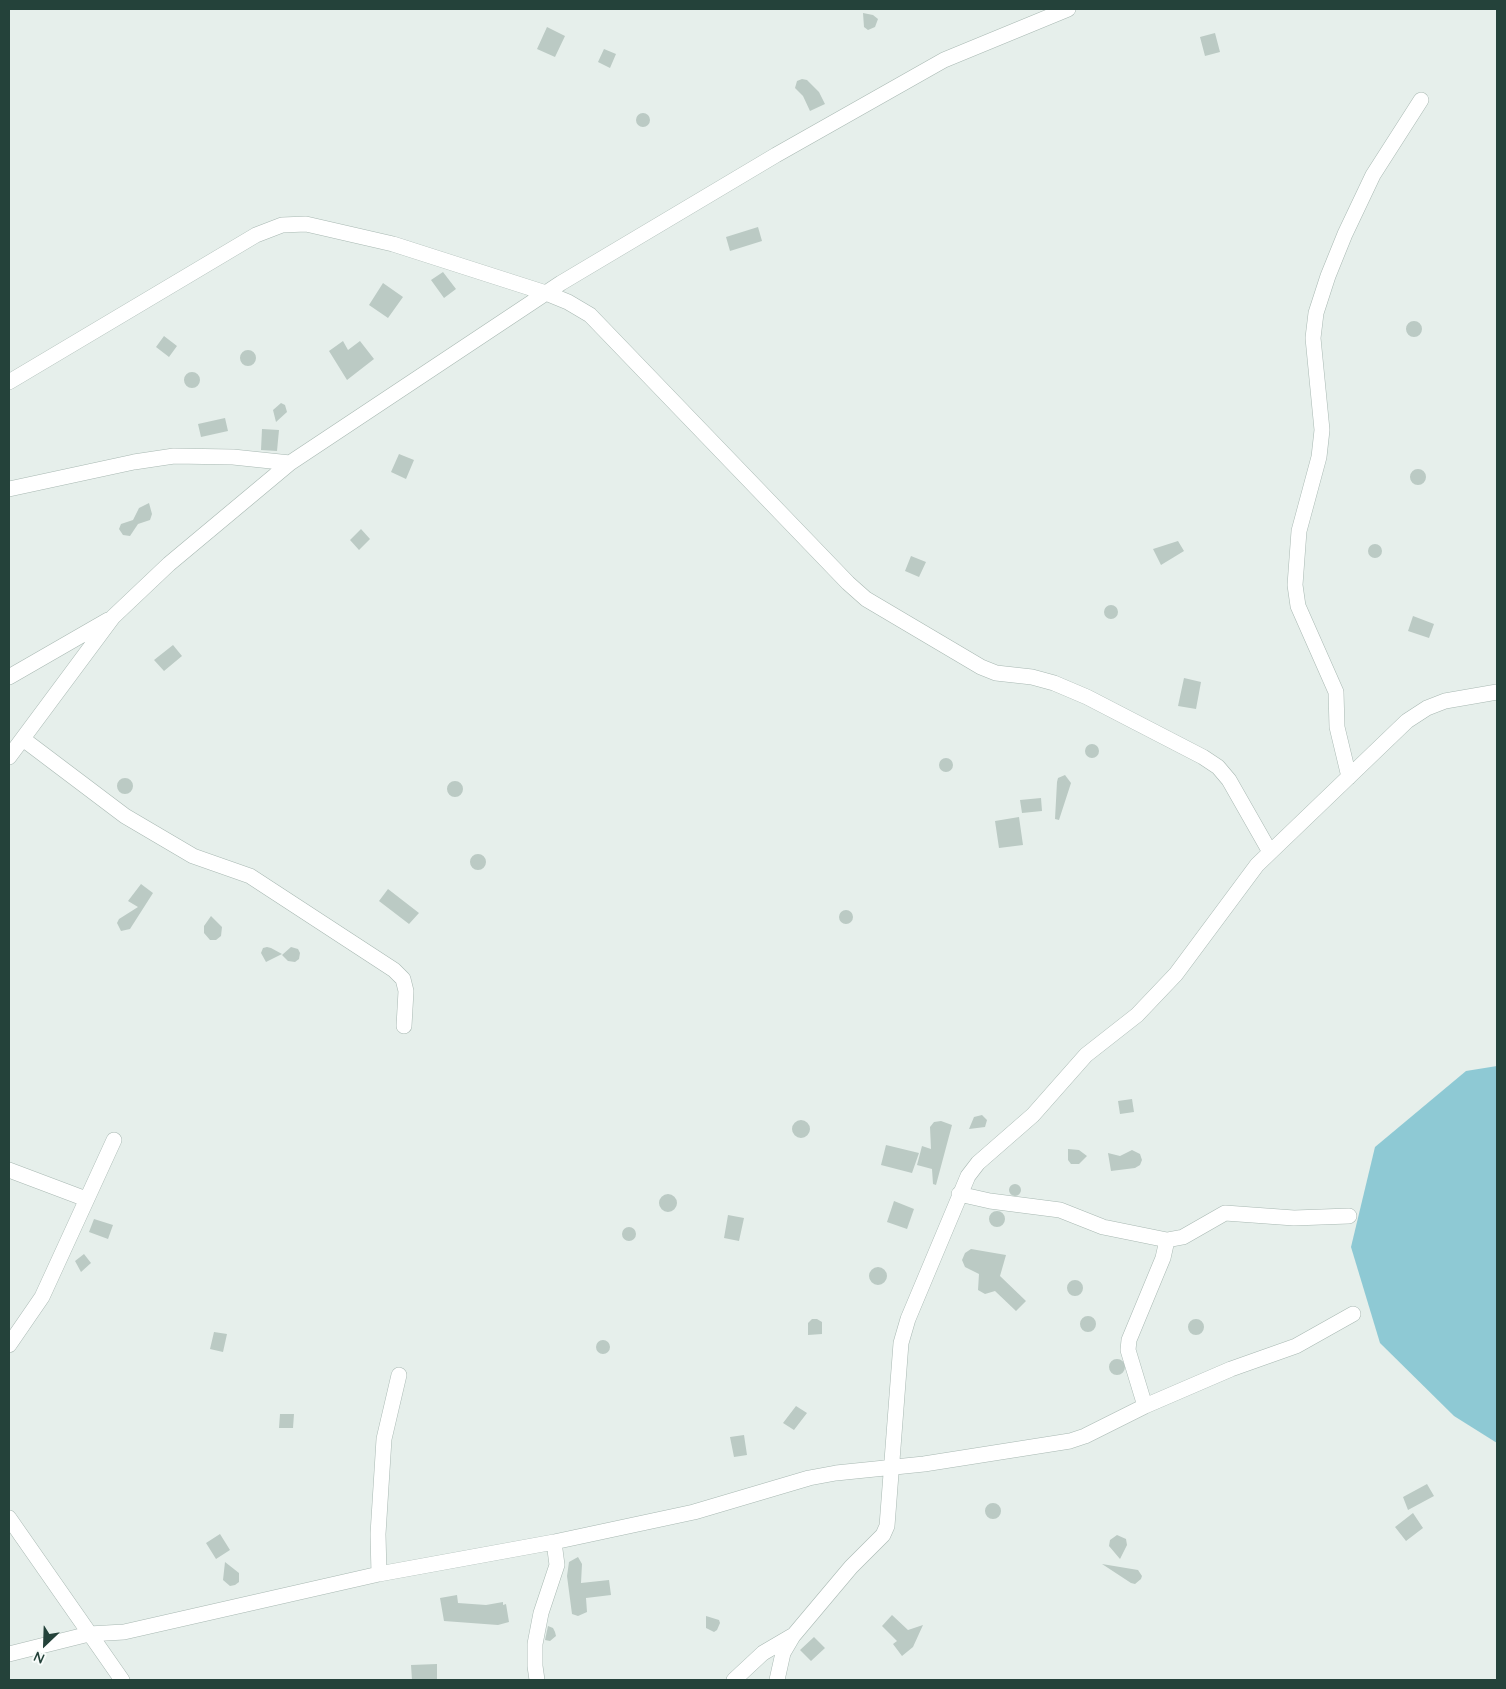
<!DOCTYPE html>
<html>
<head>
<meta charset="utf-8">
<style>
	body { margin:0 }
	#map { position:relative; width:1506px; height:1689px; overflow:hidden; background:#e6efeb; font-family:Quicksand,sans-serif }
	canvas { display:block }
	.frame { position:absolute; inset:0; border:10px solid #24423a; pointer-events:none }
	.north { position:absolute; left:20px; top:1619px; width:50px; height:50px; -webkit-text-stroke:4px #f7fbf9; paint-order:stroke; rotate:204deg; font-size:14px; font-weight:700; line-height:20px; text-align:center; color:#24423a }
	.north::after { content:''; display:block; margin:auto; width:18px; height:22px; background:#24423a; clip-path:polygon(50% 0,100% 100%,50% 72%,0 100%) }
</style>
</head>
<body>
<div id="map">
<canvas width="1506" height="1689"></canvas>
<div class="frame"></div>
<div class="north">N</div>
</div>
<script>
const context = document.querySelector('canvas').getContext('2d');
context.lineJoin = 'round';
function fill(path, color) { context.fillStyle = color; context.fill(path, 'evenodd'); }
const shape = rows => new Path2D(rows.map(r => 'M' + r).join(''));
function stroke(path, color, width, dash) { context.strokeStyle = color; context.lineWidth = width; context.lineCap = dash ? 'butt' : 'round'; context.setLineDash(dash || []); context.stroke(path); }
const water = shape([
	[1497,1066,1497,1443,1454,1416,1380,1343,1351,1247,1375,1147,1466,1071]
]);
const building = shape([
	[863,13,873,15,878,19,875,27,868,30,864,27],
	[547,27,565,36,555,57,537,49],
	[1215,33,1220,52,1205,56,1200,37],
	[604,49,616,54,610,68,598,62],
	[802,79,807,80,819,92,825,104,810,111,803,96,795,88,797,81],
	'636 120a7 7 0 1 1 14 0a7 7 0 1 1-14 0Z',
	[758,227,762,241,730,251,726,237],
	[443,272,456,289,444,298,431,280],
	[383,283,403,297,388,318,369,305],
	'1406 329a8 8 0 1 1 16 0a8 8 0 1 1-16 0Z',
	[164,336,177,346,169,357,156,347],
	[343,341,348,350,360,341,374,359,347,380,329,351],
	'240 358a8 8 0 1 1 16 0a8 8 0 1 1-16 0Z',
	'184 380a8 8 0 1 1 16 0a8 8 0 1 1-16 0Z',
	[281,403,285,405,287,412,276,422,273,410],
	[225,418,228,431,201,437,198,424],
	[262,429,279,430,277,451,261,450],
	[399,454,414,460,406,479,391,472],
	'1410 477a8 8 0 1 1 16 0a8 8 0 1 1-16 0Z',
	[149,503,152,514,150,520,138,524,130,536,123,535,119,529,121,524,133,520,139,508],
	[361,529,370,539,359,550,350,540],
	[1178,541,1184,551,1161,565,1153,549],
	'1368 551a7 7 0 1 1 14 0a7 7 0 1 1-14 0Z',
	[911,556,926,562,919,577,905,571],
	'1104 612a7 7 0 1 1 14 0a7 7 0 1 1-14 0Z',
	[1413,616,1434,624,1429,638,1408,631],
	[173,645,182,656,164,671,154,660],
	[1184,678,1201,682,1196,709,1178,706],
	'1085 751a7 7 0 1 1 14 0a7 7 0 1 1-14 0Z',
	'939 765a7 7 0 1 1 14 0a7 7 0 1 1-14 0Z',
	[1065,775,1071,783,1059,820,1055,819,1057,782,1058,778],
	'117 786a8 8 0 1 1 16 0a8 8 0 1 1-16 0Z',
	'447 789a8 8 0 1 1 16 0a8 8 0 1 1-16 0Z',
	[1041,798,1042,811,1022,813,1020,800],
	[1019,817,1023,845,999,848,995,821],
	'470 862a8 8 0 1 1 16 0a8 8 0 1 1-16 0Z',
	[141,884,153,893,130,929,121,931,117,923,119,919,138,907,128,901],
	[388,889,419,913,409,924,379,901],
	'839 917a7 7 0 1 1 14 0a7 7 0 1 1-14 0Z',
	[211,916,222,927,221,936,216,940,210,940,204,933,204,926],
	[267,947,271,948,282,954,266,962,261,953,263,948],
	[291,947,298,949,300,953,299,959,295,962,288,961,282,955],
	[1132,1099,1134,1112,1120,1114,1118,1101],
	[982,1115,987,1120,985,1127,969,1129,974,1117],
	'792 1129a9 9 0 1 1 18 0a9 9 0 1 1-18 0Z',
	[941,1121,952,1125,936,1185,933,1184,932,1169,917,1165,922,1146,931,1149,930,1127,934,1122],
	[886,1145,919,1153,912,1173,881,1165],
	[1068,1149,1079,1150,1087,1156,1079,1164,1071,1164,1068,1160],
	[1132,1150,1140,1154,1142,1160,1140,1165,1135,1168,1111,1171,1108,1153,1120,1156],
	'1009 1190a6 6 0 1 1 12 0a6 6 0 1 1-12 0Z',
	'659 1203a9 9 0 1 1 18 0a9 9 0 1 1-18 0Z',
	[894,1201,914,1209,907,1229,887,1222],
	'989 1219a8 8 0 1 1 16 0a8 8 0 1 1-16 0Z',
	[728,1215,744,1218,739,1241,724,1238],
	[94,1219,113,1225,108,1239,89,1232],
	'622 1234a7 7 0 1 1 14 0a7 7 0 1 1-14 0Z',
	[971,1249,1006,1255,1000,1276,1026,1301,1016,1311,995,1291,985,1294,978,1290,979,1274,965,1267,962,1260,965,1253],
	[84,1254,91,1263,81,1272,75,1261],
	'869 1276a9 9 0 1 1 18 0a9 9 0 1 1-18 0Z',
	'1067 1288a8 8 0 1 1 16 0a8 8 0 1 1-16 0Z',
	'1080 1324a8 8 0 1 1 16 0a8 8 0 1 1-16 0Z',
	[812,1319,817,1319,822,1322,822,1334,808,1335,808,1323],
	'1188 1327a8 8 0 1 1 16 0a8 8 0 1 1-16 0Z',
	[214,1332,227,1334,223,1352,210,1349],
	'596 1347a7 7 0 1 1 14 0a7 7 0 1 1-14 0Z',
	'1109 1367a8 8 0 1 1 16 0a8 8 0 1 1-16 0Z',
	[796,1406,807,1413,794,1430,783,1423],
	[280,1414,294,1414,293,1428,279,1428],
	[744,1435,747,1455,734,1457,730,1437],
	[1427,1484,1434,1496,1408,1510,1403,1497],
	'985 1511a8 8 0 1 1 16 0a8 8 0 1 1-16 0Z',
	[1413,1513,1423,1528,1406,1541,1395,1527],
	[220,1534,230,1550,216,1559,206,1543],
	[1117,1535,1126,1539,1127,1545,1120,1559,1109,1546,1110,1540],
	[578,1557,582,1564,581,1583,609,1580,611,1595,586,1598,587,1612,578,1616,572,1614,567,1576,569,1562],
	[225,1562,239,1573,239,1582,235,1585,230,1586,223,1580],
	[1102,1564,1138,1570,1142,1576,1141,1579,1135,1584,1131,1583],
	[457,1595,458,1603,486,1605,503,1602,503,1605,506,1604,509,1622,498,1625,444,1621,440,1598],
	[892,1615,908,1630,923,1625,913,1647,902,1656,893,1644,897,1641,882,1626],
	[706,1616,719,1620,720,1623,717,1630,714,1632,706,1628],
	[548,1626,553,1628,555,1632,556,1636,550,1641,545,1640],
	[814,1637,825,1648,811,1661,800,1650],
	[437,1664,437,1680,412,1680,411,1665]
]);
const street = shape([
	[9,382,256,235,282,225,306,224,393,244,546,293,568,302,590,315,848,583,866,599,981,667,996,673,1032,677,1054,683,1087,697,1203,757,1218,767,1229,780,1270,852],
	[9,489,134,462,174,456,233,457,290,463],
	[9,677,108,620],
	[23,739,125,816,193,856,250,876,394,970,403,979,406,991,404,1026],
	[9,757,113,617,169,564,290,463,561,283,776,155,944,60,1068,9],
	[1349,777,1337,727,1336,692,1298,606,1295,585,1299,531,1319,457,1322,430,1313,338,1316,313,1328,276,1345,234,1373,175,1421,100],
	[9,1170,86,1199],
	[959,1194,990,1201,1060,1210,1103,1227,1167,1240,1183,1237,1225,1213,1294,1218,1349,1216],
	[9,1345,42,1297,114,1140],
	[1145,1406,1128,1350,1129,1340,1163,1258,1167,1240],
	[9,1518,122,1680],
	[379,1574,378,1534,384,1439,399,1375],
	[9,1654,89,1634,124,1632,379,1574,554,1542,694,1512,809,1478,836,1473,924,1464,1070,1441,1085,1436,1145,1406,1231,1369,1296,1346,1353,1314],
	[537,1680,535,1666,535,1644,541,1613,557,1565,554,1542],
	[734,1680,763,1653,792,1636],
	[777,1680,783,1653,793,1636,851,1567,883,1535,887,1526,901,1343,908,1319,968,1176,978,1163,1033,1115,1086,1055,1137,1015,1176,974,1257,865,1407,721,1427,708,1445,701,1497,692]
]);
fill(water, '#8ec9d4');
fill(building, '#bbcac4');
stroke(street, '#a8b8b2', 16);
stroke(street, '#fff', 15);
</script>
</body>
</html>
